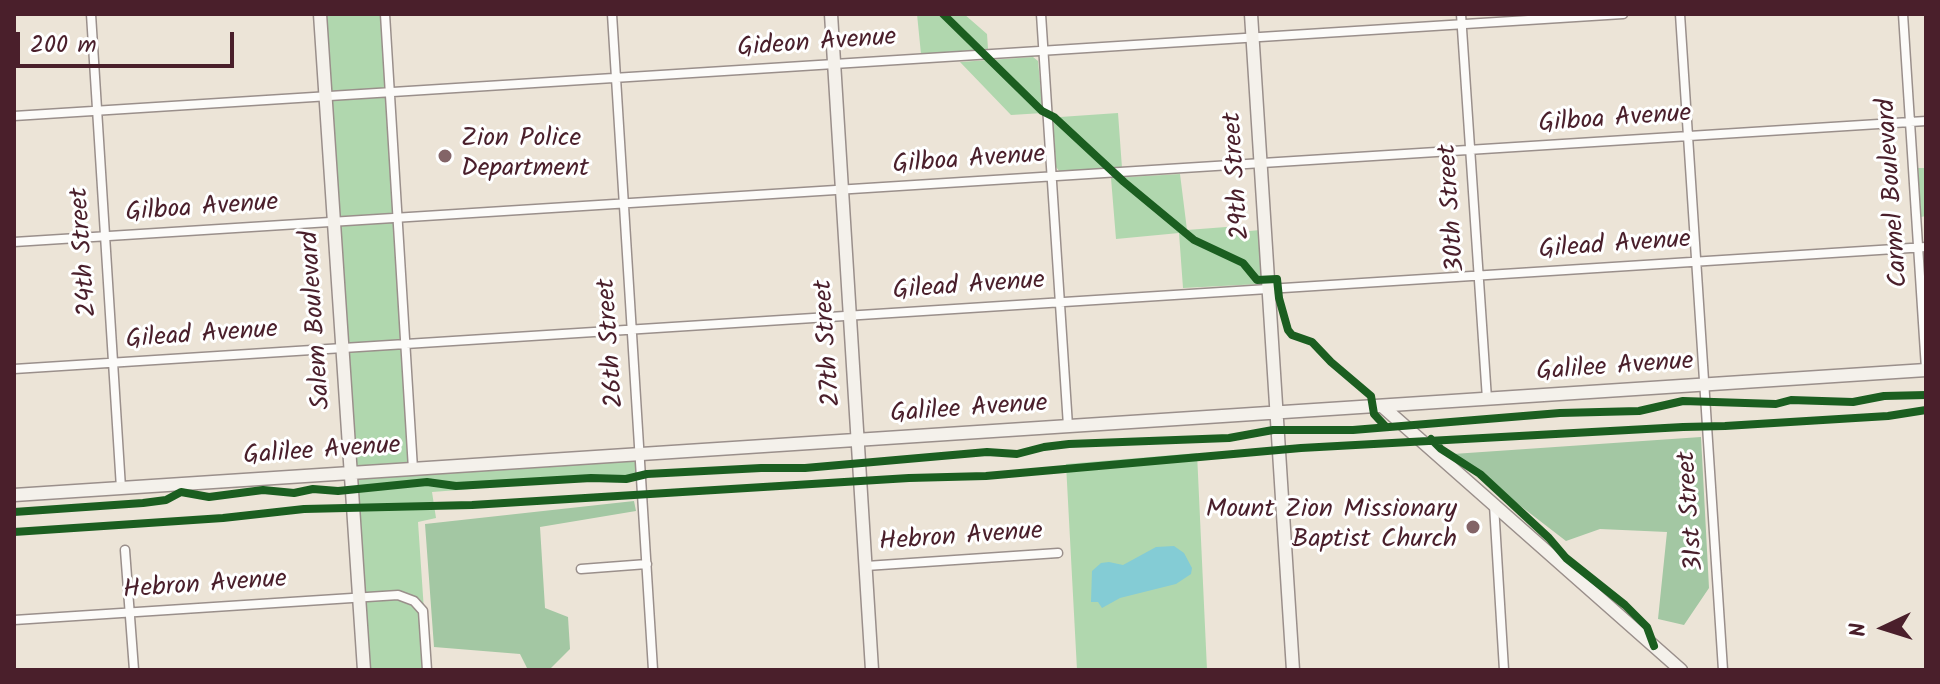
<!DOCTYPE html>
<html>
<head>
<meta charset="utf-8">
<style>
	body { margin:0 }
	#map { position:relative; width:1940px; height:684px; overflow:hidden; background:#ece4d7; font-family:Kalam,sans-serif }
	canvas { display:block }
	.frame { position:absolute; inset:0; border:16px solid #4a1f2b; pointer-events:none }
	.north { position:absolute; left:1844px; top:588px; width:80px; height:80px; -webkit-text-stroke:6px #fff; paint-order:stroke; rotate:266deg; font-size:22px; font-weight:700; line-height:32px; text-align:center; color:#4a1f2b }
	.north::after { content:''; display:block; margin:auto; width:28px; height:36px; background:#4a1f2b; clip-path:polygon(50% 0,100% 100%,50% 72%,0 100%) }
	.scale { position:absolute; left:16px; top:32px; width:218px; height:36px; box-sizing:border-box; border:4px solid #4a1f2b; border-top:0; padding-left:10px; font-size:24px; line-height:28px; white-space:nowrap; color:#4a1f2b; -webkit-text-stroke:6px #fff; paint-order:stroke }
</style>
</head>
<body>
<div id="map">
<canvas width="1940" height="684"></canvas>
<div class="frame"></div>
<div class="north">N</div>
<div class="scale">200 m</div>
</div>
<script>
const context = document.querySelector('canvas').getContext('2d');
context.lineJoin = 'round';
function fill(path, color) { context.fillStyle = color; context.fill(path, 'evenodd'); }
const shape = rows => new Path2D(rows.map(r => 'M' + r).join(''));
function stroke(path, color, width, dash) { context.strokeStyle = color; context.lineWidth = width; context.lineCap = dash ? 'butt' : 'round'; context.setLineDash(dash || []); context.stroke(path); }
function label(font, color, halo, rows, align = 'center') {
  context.font = font + ' Kalam,sans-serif'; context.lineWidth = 6; context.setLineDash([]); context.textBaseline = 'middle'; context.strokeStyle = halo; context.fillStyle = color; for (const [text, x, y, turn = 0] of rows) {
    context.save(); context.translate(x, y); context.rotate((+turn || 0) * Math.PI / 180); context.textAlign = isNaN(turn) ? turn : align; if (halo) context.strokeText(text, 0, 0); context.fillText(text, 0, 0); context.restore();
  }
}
const green = shape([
	[320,14,385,14,413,469,640,454,641,476,432,492,436,518,418,522,428,670,364,670],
	[917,14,964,14,987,34,988,49,921,54],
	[1033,57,1038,61,1043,113,1011,115,960,62],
	[1118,113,1122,168,1060,172,1056,167,1053,121,1060,117],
	[1918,168,1926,168,1926,216,1921,217],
	[1180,174,1187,230,1239,226,1240,232,1260,230,1264,278,1260,284,1183,288,1179,233,1116,239,1111,178],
	[1197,453,1207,670,1077,670,1066,464]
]);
const forest = shape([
	[1701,437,1709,588,1684,625,1658,619,1667,532,1600,529,1566,541,1453,454],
	[634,501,636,511,540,527,545,608,568,617,570,649,549,670,528,670,520,654,434,647,425,524]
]);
const water = shape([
	[1174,546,1184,553,1192,568,1191,574,1176,584,1120,598,1102,608,1098,602,1091,602,1092,571,1101,563,1109,562,1123,565,1156,547]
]);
const street = shape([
	[91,14,121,488],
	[385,14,413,469],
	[612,14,653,670],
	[1041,14,1068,426],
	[1461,14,1487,399],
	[1680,14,1723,670],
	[1903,14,1926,369],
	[14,116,1623,14],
	[14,242,1926,121],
	[14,369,1926,247],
	[1494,505,1504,670],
	[125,550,134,670],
	[866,566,1058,553],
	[581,569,647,564],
	[14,620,398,595,414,601,423,611,427,670]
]);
const secondary = shape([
	[320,14,364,670],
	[831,14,872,670],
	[1251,14,1293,670],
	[1382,406,1681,670],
	[14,495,1926,370]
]);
const cycleway = shape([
	[943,14,1042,111,1054,117,1124,182,1194,240,1243,263,1257,280,1277,279,1279,298,1288,330,1292,335,1312,342,1331,362,1371,396,1374,414,1386,427],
	[1431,439,1441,449,1480,474,1549,538,1566,558,1625,605,1647,627,1654,646],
	[14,512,143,503,166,500,181,492,209,497,263,490,294,493,313,489,338,491,427,482,456,486,591,478,626,479,647,474,761,468,805,468,987,452,1017,454,1044,447,1069,444,1229,438,1273,430,1353,430,1560,413,1639,411,1683,401,1776,404,1791,400,1853,402,1884,396,1926,395],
	[14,532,223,518,304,509,472,505,909,478,986,476,1301,448,1683,427,1725,426,1888,416,1926,410]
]);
const markers = [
	[445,156,8,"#836467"],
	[1473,527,8,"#836467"]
];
const streetNames = [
	["Gideon Avenue",817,45,-4],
	["Gilboa Avenue",1615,121,-4],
	["Gilboa Avenue",969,162,-4],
	["29th Street",1239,176,-94],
	["Carmel Boulevard",1895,193,-94],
	["30th Street",1454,208,-94],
	["Gilboa Avenue",202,210,-4],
	["Gilead Avenue",1615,247,-4],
	["24th Street",86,252,-94],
	["Gilead Avenue",969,288,-4],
	["Salem Boulevard",318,320,-94],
	["Gilead Avenue",202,337,-4],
	["26th Street",613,343,-94],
	["27th Street",830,343,-94],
	["Galilee Avenue",1615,369,-4],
	["Galilee Avenue",969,411,-4],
	["Galilee Avenue",322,453,-4],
	["31st Street",1693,511,-94],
	["Hebron Avenue",961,539,-4],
	["Hebron Avenue",205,587,-4]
];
const poiNames = [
	["Zion Police",461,141],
	["Department",461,171],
	["Mount Zion Missionary",1457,512,"right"],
	["Baptist Church",1457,542,"right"]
];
fill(green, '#b0d7ae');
fill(forest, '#a3c7a3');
fill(water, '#84ccd5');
stroke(street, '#9a8f8b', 11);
stroke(secondary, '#9a8f8b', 15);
stroke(street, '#fcfbf9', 8);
stroke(secondary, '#f4f1eb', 12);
stroke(cycleway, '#1b5e20', 8);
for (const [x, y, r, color] of markers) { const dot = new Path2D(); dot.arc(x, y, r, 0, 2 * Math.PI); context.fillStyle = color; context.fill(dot); stroke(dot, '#fff', 3); }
label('26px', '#4a1f2b', '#fff', streetNames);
label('26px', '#4a1f2b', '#fff', poiNames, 'left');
</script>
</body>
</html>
